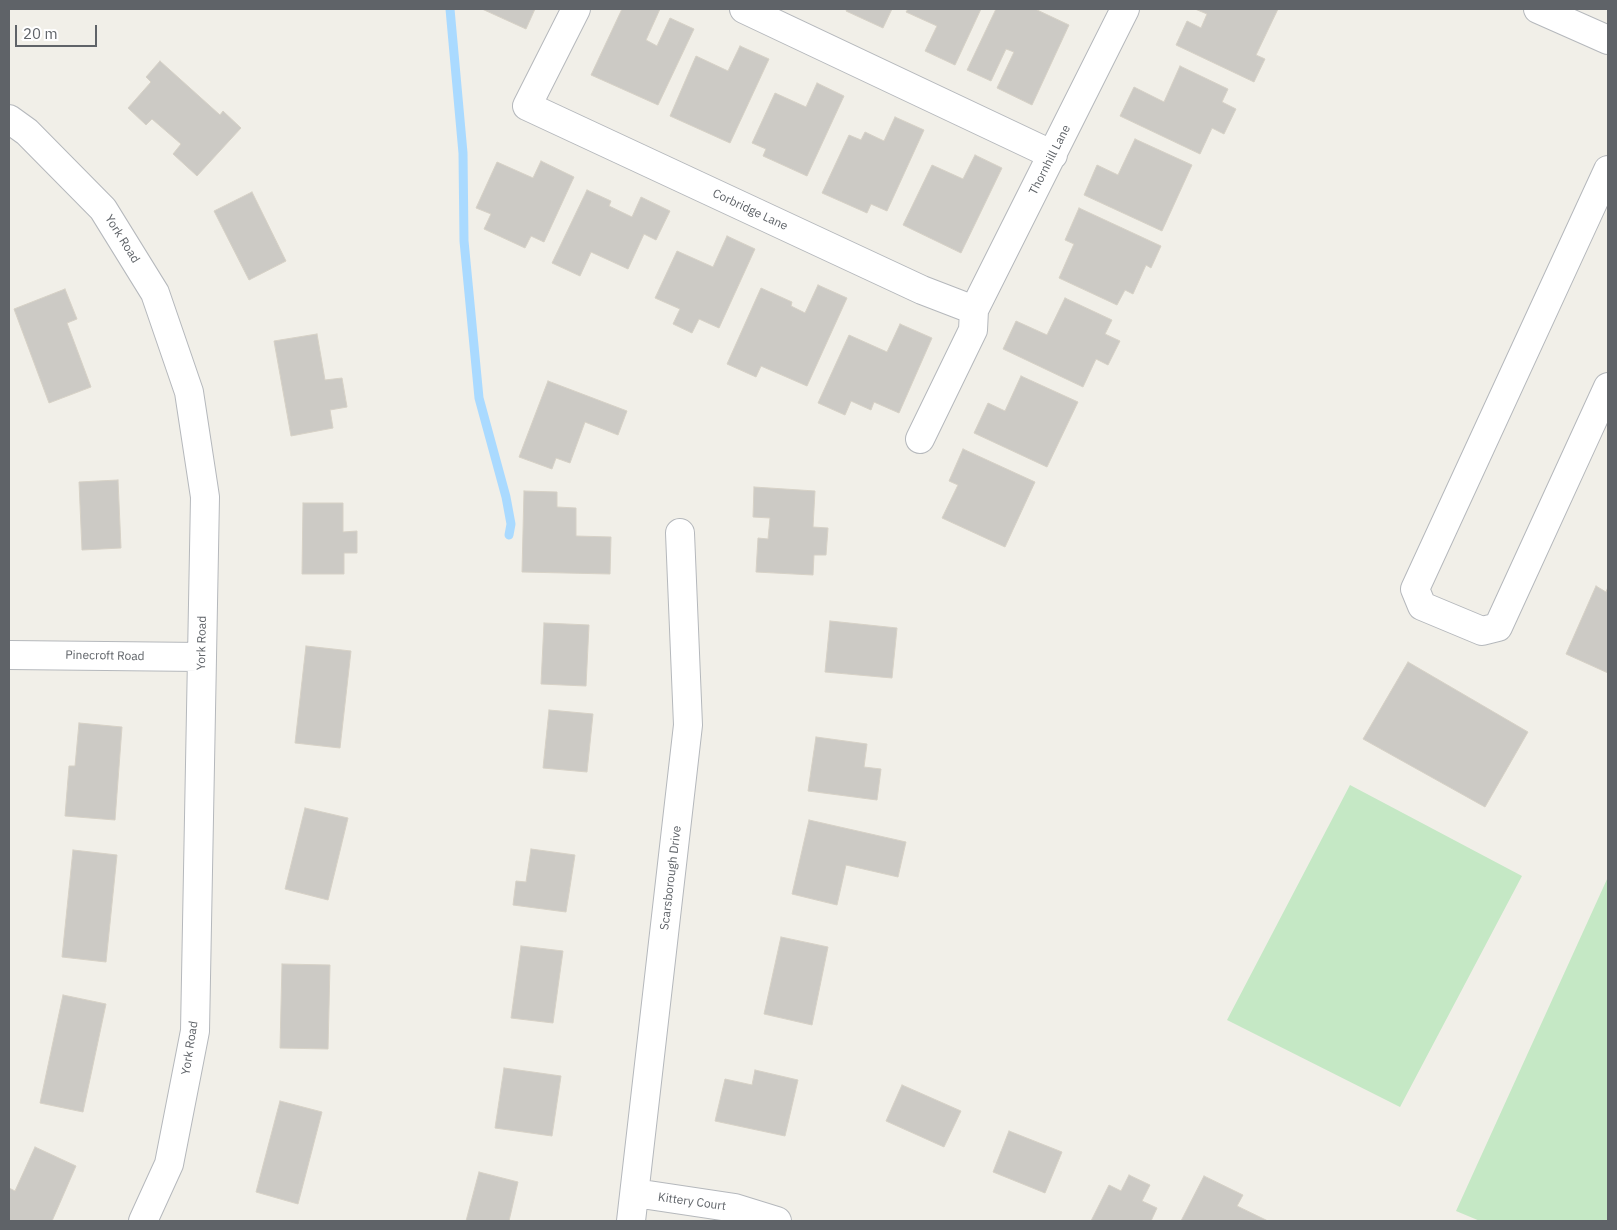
<!DOCTYPE html>
<html>
<head>
<meta charset="utf-8">
<style>
	body { margin:0 }
	#map { position:relative; width:1617px; height:1230px; overflow:hidden; background:#f1efe8; font-family:"IBM Plex Sans",sans-serif }
	canvas { display:block }
	.frame { position:absolute; inset:0; border:10px solid #5f6368; pointer-events:none }
	.scale { position:absolute; left:15px; top:25px; width:82px; height:22px; box-sizing:border-box; border:2px solid #5f6368; border-top:0; padding-left:6px; font-size:15px; line-height:18px; white-space:nowrap; color:#5f6368; -webkit-text-stroke:4px #fff; paint-order:stroke }
</style>
</head>
<body>
<div id="map">
<canvas width="1617" height="1230"></canvas>
<div class="frame"></div>
<div class="scale">20 m</div>
</div>
<script>
const context = document.querySelector('canvas').getContext('2d');
context.lineJoin = 'round';
function fill(path, color) { context.fillStyle = color; context.fill(path, 'evenodd'); }
const shape = rows => new Path2D(rows.map(r => 'M' + r).join(''));
function stroke(path, color, width, dash) { context.strokeStyle = color; context.lineWidth = width; context.lineCap = dash ? 'butt' : 'round'; context.setLineDash(dash || []); context.stroke(path); }
function label(font, color, halo, rows, align = 'center') {
  context.font = font + ' "IBM Plex Sans",sans-serif'; context.lineWidth = 4; context.setLineDash([]); context.textBaseline = 'middle'; context.strokeStyle = halo; context.fillStyle = color; for (const [text, x, y, turn = 0] of rows) {
    context.save(); context.translate(x, y); context.rotate((+turn || 0) * Math.PI / 180); context.textAlign = isNaN(turn) ? turn : align; if (halo) context.strokeText(text, 0, 0); context.fillText(text, 0, 0); context.restore();
  }
}
const green = shape([
	[1350,785,1522,876,1400,1107,1227,1020],
	[1608,877,1608,1221,1480,1221,1456,1211]
]);
const stream = shape([
	[450,9,463,153,464,241,479,398,506,497,511,524,509,535]
]);
const building = shape([
	[482,9,535,9,526,29,482,9],
	[622,9,660,9,646,40,657,46,670,18,694,29,658,105,591,75,622,9],
	[847,9,892,9,883,28,846,11,847,9],
	[908,9,981,9,955,65,925,51,937,26,906,12,908,9],
	[996,9,1035,9,1069,25,1032,105,997,88,1014,52,1006,49,991,81,967,70,996,9],
	[1195,9,1278,9,1256,55,1265,59,1254,82,1176,45,1187,21,1201,28,1207,14,1195,9],
	[740,46,769,59,730,143,670,116,696,56,728,71,740,46],
	[160,61,220,115,223,111,241,128,197,176,173,154,181,144,152,119,146,125,128,108,151,82,146,77,160,61],
	[1180,66,1228,89,1222,102,1236,109,1224,134,1212,128,1200,154,1120,116,1134,87,1164,102,1180,66],
	[817,83,844,96,807,176,763,156,766,149,752,143,775,93,806,107,817,83],
	[895,117,924,130,887,211,871,204,867,213,822,193,849,135,861,140,865,132,884,141,895,117],
	[1135,139,1192,165,1162,231,1084,195,1097,165,1118,175,1135,139],
	[975,155,1002,168,961,253,903,225,932,165,963,179,975,155],
	[541,161,574,177,544,242,531,236,525,248,484,229,491,214,476,208,497,162,533,178,541,161],
	[587,190,611,201,609,206,632,217,641,197,670,211,656,240,644,234,628,269,591,252,580,276,552,263,587,190],
	[252,192,286,261,249,280,214,211,252,192],
	[1079,208,1161,246,1151,268,1146,265,1133,294,1125,290,1117,305,1059,278,1074,244,1065,240,1079,208],
	[727,236,755,249,719,328,699,319,692,333,673,324,680,309,655,298,677,251,713,267,727,236],
	[818,285,847,298,807,386,761,366,756,377,727,364,761,288,792,302,791,306,805,313,818,285],
	[65,289,77,319,67,323,91,387,49,403,14,309,65,289],
	[1065,298,1112,320,1105,334,1120,341,1108,365,1096,359,1083,387,1003,349,1016,321,1047,335,1065,298],
	[900,324,932,338,899,413,874,402,871,410,851,401,845,415,818,403,849,335,887,352,900,324],
	[317,334,325,380,342,378,347,407,330,410,333,428,291,436,274,341,317,334],
	[1021,376,1078,402,1047,467,974,433,988,403,1005,411,1021,376],
	[548,381,627,411,618,435,585,422,570,463,556,458,552,469,519,457,548,381],
	[963,449,1035,482,1005,547,942,518,958,485,949,481,963,449],
	[118,480,121,548,82,550,79,482,118,480],
	[754,487,815,491,813,527,828,528,826,555,814,555,813,575,756,572,758,538,768,539,770,518,753,517,754,487],
	[524,491,557,492,557,507,576,508,576,536,611,537,610,574,522,572,524,491],
	[303,503,343,503,343,532,357,531,357,553,344,553,344,574,302,574,303,503],
	[1596,586,1606,592,1608,587,1608,673,1566,654,1596,586],
	[830,621,897,628,892,678,825,672,830,621],
	[544,623,589,625,586,686,541,684,544,623],
	[306,646,351,651,340,748,295,743,306,646],
	[1408,662,1528,732,1485,807,1363,739,1408,662],
	[549,710,593,714,587,772,543,768,549,710],
	[79,723,122,727,115,820,65,816,69,766,75,766,79,723],
	[816,737,867,744,864,767,881,769,877,800,808,791,816,737],
	[305,808,348,818,328,900,285,889,305,808],
	[809,820,906,842,898,877,846,865,837,905,792,894,809,820],
	[531,849,575,855,566,912,513,905,516,881,526,882,531,849],
	[73,850,117,855,106,962,62,957,73,850],
	[781,937,828,947,812,1025,764,1014,781,937],
	[521,946,563,951,553,1023,511,1018,521,946],
	[282,964,330,965,328,1049,280,1048,282,964],
	[63,995,106,1004,83,1112,40,1103,63,995],
	[504,1068,561,1076,552,1136,495,1128,504,1068],
	[755,1070,798,1080,785,1136,715,1121,725,1079,752,1085,755,1070],
	[902,1085,961,1111,944,1147,886,1121,902,1085],
	[280,1101,322,1112,298,1204,256,1192,280,1101],
	[1009,1131,1062,1152,1045,1193,993,1172,1009,1131],
	[35,1147,76,1166,52,1221,9,1221,9,1188,15,1191,35,1147],
	[479,1172,518,1182,509,1221,466,1221,479,1172],
	[1129,1175,1150,1185,1142,1201,1157,1208,1151,1221,1091,1221,1109,1185,1121,1191,1129,1175],
	[1204,1176,1243,1195,1237,1206,1268,1221,1181,1221,1204,1176]
]);
const minor = shape([
	[576,9,527,106,922,290,974,310],
	[744,9,1053,155],
	[1538,9,1608,40],
	[9,119,27,132,103,209,155,293,189,392,205,497,195,1031,169,1164,143,1221],
	[1608,170,1415,589,1422,606,1482,631,1498,627,1608,387],
	[920,439,973,330,974,310,1125,9],
	[9,655,202,657],
	[635,1193,735,1208,777,1221],
	[631,1221,688,725,680,533]
]);
const streetNames = [
	["Thornhill Lane",1050,160,-63],
	["Corbridge Lane",750,210,25],
	["York Road",122,239,58],
	["York Road",202,643,-89],
	["Pinecroft Road",105,656,1],
	["Scarsborough Drive",671,878,-83],
	["York Road",190,1048,-81],
	["Kittery Court",692,1202,8]
];
fill(green, '#c5e8c5');
stroke(stream, '#aadaff', 9);
fill(building, '#cccac5');
stroke(building, '#d6d1c6', 1);
stroke(minor, '#b5b8bc', 30);
stroke(minor, '#fff', 28);
label('12px', '#5f6368', '#fff', streetNames);
</script>
</body>
</html>
